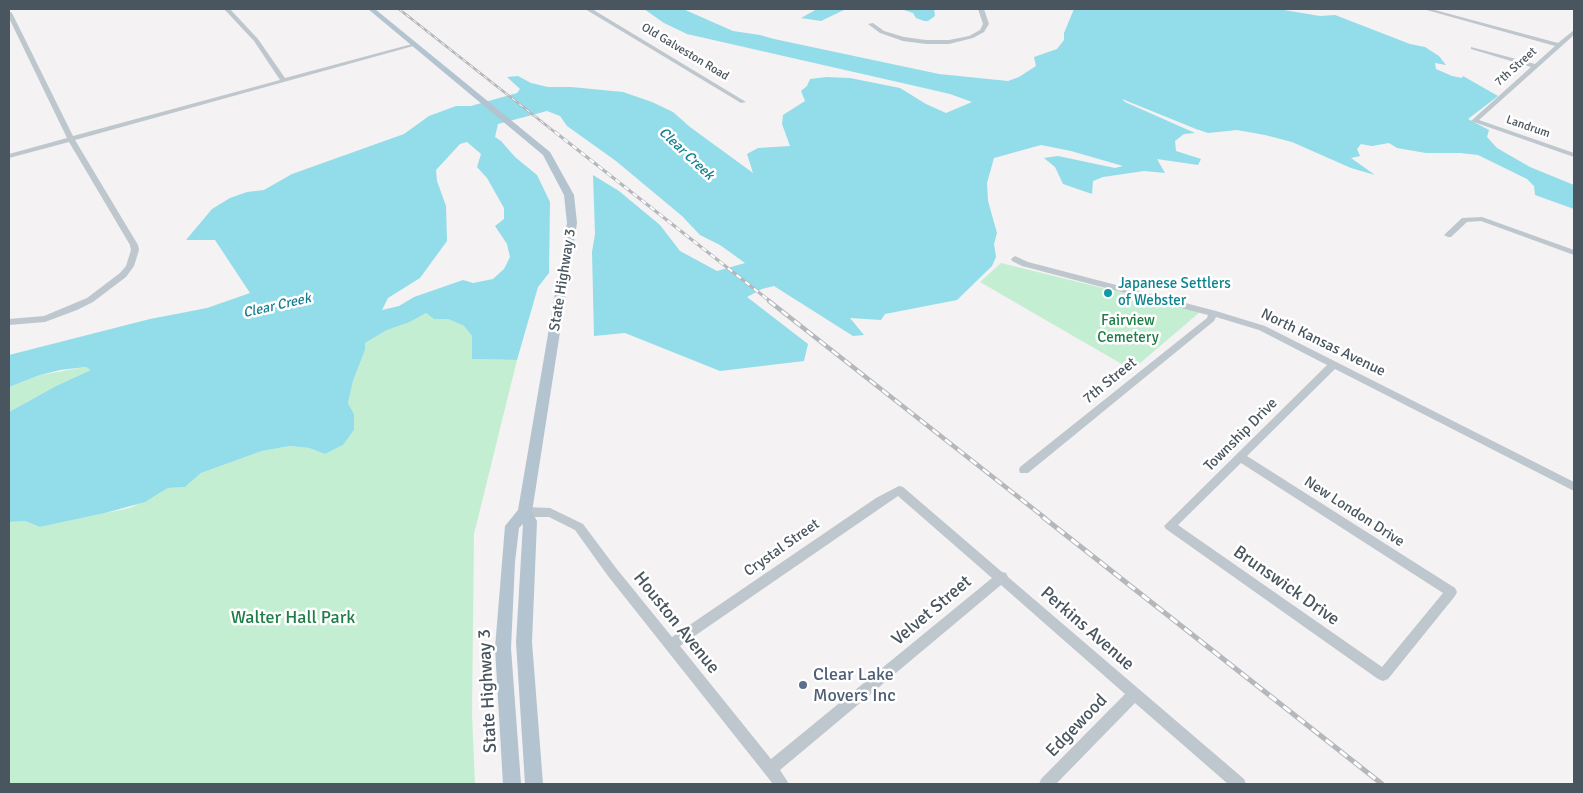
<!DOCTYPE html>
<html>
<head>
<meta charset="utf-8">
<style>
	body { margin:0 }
	#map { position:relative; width:1583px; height:793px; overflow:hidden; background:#f4f2f2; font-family:Signika,sans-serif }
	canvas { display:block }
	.frame { position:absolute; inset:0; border:10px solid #4a565f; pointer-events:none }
</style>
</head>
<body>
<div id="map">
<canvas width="1583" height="793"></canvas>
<div class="frame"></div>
</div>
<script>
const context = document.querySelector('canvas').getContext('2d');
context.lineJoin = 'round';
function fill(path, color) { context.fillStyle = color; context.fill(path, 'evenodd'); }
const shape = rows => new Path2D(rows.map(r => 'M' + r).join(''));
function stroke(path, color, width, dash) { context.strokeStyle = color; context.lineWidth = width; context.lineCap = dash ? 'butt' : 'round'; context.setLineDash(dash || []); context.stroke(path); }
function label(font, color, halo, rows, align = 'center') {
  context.font = font + ' Signika,sans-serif'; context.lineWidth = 5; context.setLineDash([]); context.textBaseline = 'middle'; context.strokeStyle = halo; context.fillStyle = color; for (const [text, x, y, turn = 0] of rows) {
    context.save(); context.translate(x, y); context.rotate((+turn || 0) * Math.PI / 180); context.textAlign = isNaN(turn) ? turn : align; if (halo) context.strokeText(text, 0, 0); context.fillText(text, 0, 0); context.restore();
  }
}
const green = shape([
	[1001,263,1200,312,1132,370,980,282],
	[426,313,434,319,448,319,464,326,472,336,473,359,517,360,474,534,472,714,475,784,9,784,9,522,25,521,40,527,105,513,130,508,155,496,168,488,185,487,201,473,262,451,290,446,309,448,325,454,343,445,354,430,354,414,348,403,353,381,365,350,365,343,387,330,410,322],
	[86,367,92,370,56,386,9,412,9,387,40,375]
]);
const water = shape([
	[644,9,683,9,733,31,760,35,774,39,939,74,1008,81,1019,77,1036,66,1034,57,1057,49,1064,40,1064,33,1074,9,1278,9,1320,16,1335,15,1410,44,1425,47,1439,56,1446,65,1435,63,1436,69,1452,76,1462,78,1463,76,1498,96,1468,119,1489,130,1487,137,1497,148,1530,167,1574,185,1574,209,1535,195,1534,186,1527,179,1478,155,1460,153,1426,153,1397,148,1389,143,1372,146,1361,144,1357,149,1360,156,1351,158,1375,175,1351,168,1292,142,1265,135,1237,130,1208,133,1196,129,1122,99,1125,102,1195,133,1184,134,1175,141,1176,151,1201,159,1198,165,1157,159,1165,173,1144,171,1103,177,1093,181,1092,194,1063,184,1055,167,1044,158,1058,156,1115,168,1123,166,1071,151,1041,145,994,158,987,183,988,201,997,233,994,244,996,257,992,266,957,300,885,314,881,320,850,318,864,335,853,336,774,286,762,289,747,297,808,344,804,361,720,371,625,333,594,336,592,252,595,234,593,175,619,191,660,225,680,251,717,271,745,263,720,245,700,235,682,216,616,161,567,126,560,116,547,111,498,124,495,137,501,141,515,157,537,175,550,202,549,273,538,287,517,360,472,359,472,336,464,326,448,319,434,319,426,313,410,322,387,330,365,343,365,350,353,381,348,403,354,414,354,430,343,445,325,454,309,448,290,446,262,451,201,473,185,487,168,488,145,502,105,513,40,527,25,521,9,522,9,412,56,386,91,370,86,367,60,370,40,375,9,387,9,355,150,319,207,308,250,293,215,240,186,240,212,209,230,198,247,192,264,190,292,174,404,134,429,116,456,106,471,106,517,93,520,89,507,77,518,76,531,83,548,87,571,87,623,92,652,102,673,112,690,127,753,173,747,154,758,148,790,146,782,124,783,115,805,101,801,91,807,86,810,79,826,77,850,78,900,88,926,104,946,113,972,102,950,94,911,85,687,34,664,23],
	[467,142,481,154,477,167,487,178,504,208,504,219,495,226,507,244,510,257,504,269,493,279,473,283,463,280,414,297,399,306,382,310,388,298,420,278,447,241,446,206,437,181,436,170,460,144],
	[817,9,846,9,821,21,801,18],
	[901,9,934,9,935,16,928,21,924,21,916,18,913,13]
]);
const minor = shape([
	[224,9,230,9,258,39,285,78,412,44,417,45,75,140,138,245,139,250,134,266,126,277,93,302,77,310,45,322,9,325,9,319,44,316,87,298,120,273,126,266,131,250,130,245,69,142,9,158,9,154,67,138,9,18,9,11,12,13,73,136,280,80,254,41,224,9],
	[585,9,592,9,746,102,741,103,585,9],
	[978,9,984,9,989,24,984,32,973,38,949,44,926,44,903,41,880,33,868,24,873,23,884,31,904,37,926,40,949,40,969,36,980,30,983,24,978,9],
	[1423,9,1431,9,1558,43,1574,30,1574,35,1479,120,1574,153,1574,157,1471,121,1531,67,1471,49,1471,47,1535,64,1555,46,1423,9],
	[1482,217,1574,250,1574,255,1481,221,1467,222,1451,237,1448,237,1444,235,1462,218,1482,217],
	[1015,256,1028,262,1216,311,1265,326,1574,482,1574,491,1335,369,1247,456,1455,588,1457,592,1455,596,1388,679,1383,681,1378,679,1166,529,1164,526,1327,365,1259,330,1216,317,1214,321,1028,473,1020,473,1019,470,1020,467,1207,318,1208,315,1022,266,1012,261,1011,259,1015,256],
	[1241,463,1443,593,1382,667,1178,525,1241,463],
	[899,486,903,487,1002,572,1006,573,1008,577,1244,779,1246,784,1228,784,1135,703,1056,784,1039,784,1041,779,1125,694,1001,585,780,770,789,784,773,784,608,576,575,530,549,517,525,517,521,515,519,512,521,509,525,507,550,508,583,524,616,568,672,637,876,498,899,486],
	[898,496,992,578,771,759,680,646,898,496]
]);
const major = shape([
	[368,9,375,9,550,152,574,195,577,223,532,512,537,521,532,642,543,784,525,784,516,642,523,524,519,528,515,562,511,648,521,784,503,784,495,648,505,526,518,510,567,223,564,195,543,155,368,9]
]);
const railFar3 = shape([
	[399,9,556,133]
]);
const railFar2 = shape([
	[555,132,771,302]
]);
const railFar1 = shape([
	[769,301,1045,518]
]);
const rail = shape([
	[1043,517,1382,784]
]);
const markers = [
	[1108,293,5,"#0f9aa8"],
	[803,685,5,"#5c6f8a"]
];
const farStreetnames = [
	["Old Galveston Road",685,52,31],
	["7th Street",1516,67,-42],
	["Landrum",1528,127,19]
];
const farWaternames = [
	["Clear Creek",686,154,43],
	["Clear Creek",277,306,-13]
];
const streetNames = [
	["State Highway 3",563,280,-81],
	["North Kansas Avenue",1323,343,26],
	["7th Street",1110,381,-39],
	["Township Drive",1241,435,-45],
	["New London Drive",1354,512,33],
	["Crystal Street",782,548,-35]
];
const cultureNames = [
	["Japanese Settlers",1118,284],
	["of Webster",1118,301]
];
const parkNames = [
	["Fairview",1128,321],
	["Cemetery",1128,338]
];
const nearStreetnames = [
	["Brunswick Drive",1286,586,35],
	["Velvet Street",932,611,-40],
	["Houston Avenue",676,623,51],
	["Perkins Avenue",1087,629,41],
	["State Highway 3",488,691,-93],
	["Edgewood",1077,726,-46]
];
const nearParknames = [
	["Walter Hall Park",293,618]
];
const nearServicenames = [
	["Clear Lake",813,675],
	["Movers Inc",813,696]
];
fill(green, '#c4eed2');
fill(water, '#93dce9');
fill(minor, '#bec7cd');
fill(major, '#b3c3cf');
stroke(railFar3, '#b4b8bc', 2.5);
stroke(railFar2, '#b4b8bc', 3);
stroke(railFar1, '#b4b8bc', 4.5);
stroke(rail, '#b4b8bc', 5);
stroke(railFar3, '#fff', 1, [4.5]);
stroke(railFar2, '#fff', 2, [5.5]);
stroke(railFar1, '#fff', 2.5, [8]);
stroke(rail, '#fff', 3, [9]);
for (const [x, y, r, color] of markers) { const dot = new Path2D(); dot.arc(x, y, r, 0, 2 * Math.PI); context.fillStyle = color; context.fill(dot); stroke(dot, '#fff', 2); }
label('12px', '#4a565f', '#fff', farStreetnames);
label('italic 14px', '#147f91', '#fff', farWaternames);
label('15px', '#4a565f', '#fff', streetNames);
label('15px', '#0d838f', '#fff', cultureNames, 'left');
label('15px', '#1d7e47', '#fff', parkNames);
label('18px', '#4a565f', '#fff', nearStreetnames);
label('18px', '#1d7e47', '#fff', nearParknames);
label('18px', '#4e5e75', '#fff', nearServicenames, 'left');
</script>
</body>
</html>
